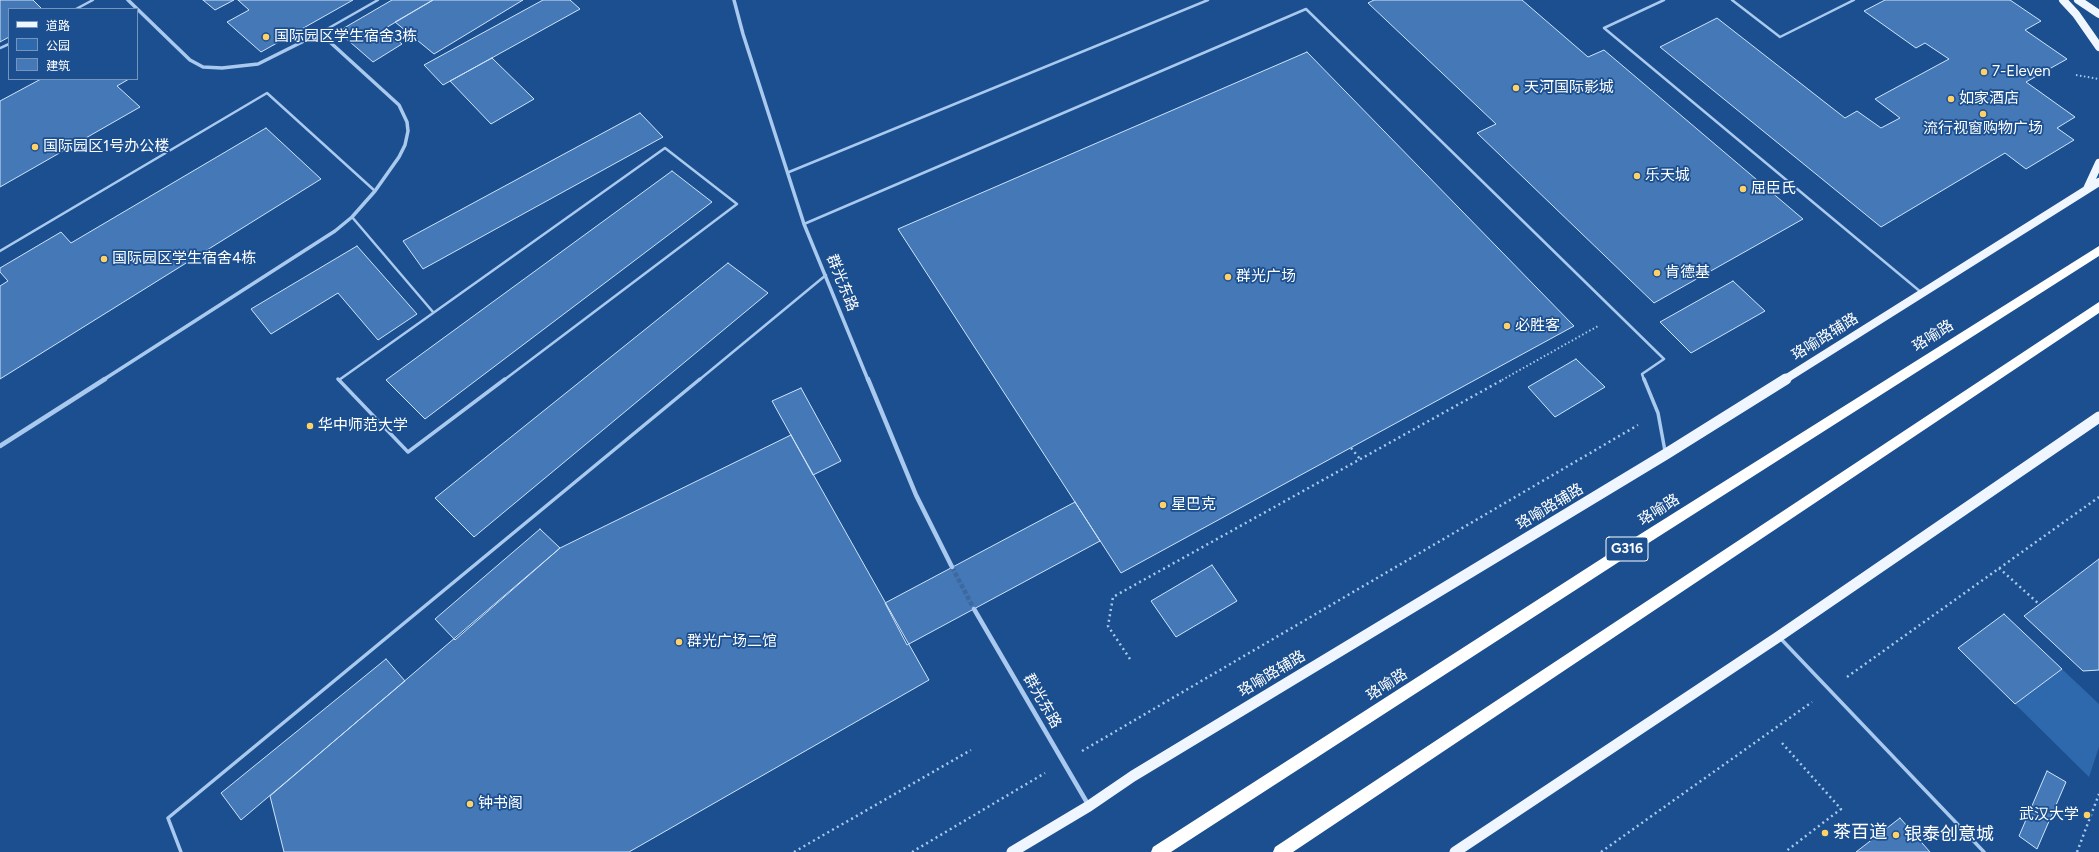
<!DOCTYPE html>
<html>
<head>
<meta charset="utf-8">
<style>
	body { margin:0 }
	#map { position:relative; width:2099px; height:852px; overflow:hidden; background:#1b4f8f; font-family:Figtree,"Noto Sans SC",sans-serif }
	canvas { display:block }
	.legend { position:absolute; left:8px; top:8px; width:130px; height:72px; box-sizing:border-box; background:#1b4f8f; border:1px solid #7695bc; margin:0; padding:5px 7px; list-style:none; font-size:12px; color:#fff }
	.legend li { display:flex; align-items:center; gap:8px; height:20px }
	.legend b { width:20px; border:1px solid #7695bc }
</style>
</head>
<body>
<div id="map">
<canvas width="2099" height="852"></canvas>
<ul class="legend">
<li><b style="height:5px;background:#f0f6ff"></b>道路</li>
<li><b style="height:11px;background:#2e69ad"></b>公园</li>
<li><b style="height:11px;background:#4478b7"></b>建筑</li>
</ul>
</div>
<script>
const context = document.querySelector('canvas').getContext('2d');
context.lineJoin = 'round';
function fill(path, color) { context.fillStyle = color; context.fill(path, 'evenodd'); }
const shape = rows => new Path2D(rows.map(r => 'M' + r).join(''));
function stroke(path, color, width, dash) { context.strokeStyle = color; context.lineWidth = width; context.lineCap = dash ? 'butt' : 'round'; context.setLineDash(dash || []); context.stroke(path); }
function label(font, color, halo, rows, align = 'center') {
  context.font = font + ' Figtree,"Noto Sans SC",sans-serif'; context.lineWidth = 3.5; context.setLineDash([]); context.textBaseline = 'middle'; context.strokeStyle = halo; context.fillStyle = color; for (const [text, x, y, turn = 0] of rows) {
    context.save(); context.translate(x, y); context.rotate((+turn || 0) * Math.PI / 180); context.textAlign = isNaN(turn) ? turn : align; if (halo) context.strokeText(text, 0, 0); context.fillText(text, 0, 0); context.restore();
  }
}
const green = shape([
	[2062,669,2099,704,2099,747,2089,777,2015,704]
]);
const building = shape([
	[0,0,33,0,42,9,9,9,9,37,0,42,0,0],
	[203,0,234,0,215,10,203,0],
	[238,0,353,0,261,52,227,22,249,10,238,0],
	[392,0,433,0,384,29,402,44,373,62,342,35,344,28,392,0],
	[433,0,523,0,434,54,395,22,433,0],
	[543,0,570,0,580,9,443,85,424,65,543,0],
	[1374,0,1522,0,1588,57,1604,50,1803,219,1654,303,1477,133,1496,124,1368,3,1374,0],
	[1885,0,2010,0,2041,21,2025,30,2067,59,2026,82,2075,117,2057,128,2074,140,2026,169,2005,153,1881,227,1660,47,1717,18,1845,118,1857,111,1881,128,1900,118,1875,99,1949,59,1925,43,1916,48,1864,11,1885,0],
	[1307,52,1574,326,1121,573,898,229,1307,52],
	[492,58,534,99,491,124,450,81,492,58],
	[41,79,129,79,117,86,140,107,0,187,0,101,41,79],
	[640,113,663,137,423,269,403,241,640,113],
	[266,128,321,179,0,379,0,286,8,281,0,272,0,268,61,232,71,243,266,128],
	[672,171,712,202,425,419,386,380,672,171],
	[357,246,417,314,378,340,338,293,271,334,251,309,357,246],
	[728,263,768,293,474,537,435,498,728,263],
	[1733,281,1765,311,1691,353,1660,322,1733,281],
	[1576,359,1605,387,1555,417,1528,387,1576,359],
	[801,388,841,461,813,475,772,401,801,388],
	[791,435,929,680,629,852,284,852,270,796,560,548,791,435],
	[1075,502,1100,541,907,645,885,603,1075,502],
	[540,529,560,548,455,640,435,619,540,529],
	[2099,559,2099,670,2083,671,2024,616,2099,559],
	[1212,565,1237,601,1176,637,1151,601,1212,565],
	[2004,614,2062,669,2015,704,1958,648,2004,614],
	[386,659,405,681,241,820,221,793,386,659],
	[2047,771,2066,782,2037,849,2019,836,2047,771],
	[1900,818,1930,852,1856,852,1900,818]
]);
const streetTunnel = shape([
	[952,567,974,609]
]);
const pathFar1 = shape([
	[2076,75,2099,79],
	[1502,380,1598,326]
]);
const path = shape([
	[1351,448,1360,459],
	[1999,568,2039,604],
	[1130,659,1108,626,1113,597,1504,379],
	[1847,677,2099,497],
	[1782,743,1841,809,1785,852],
	[1082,751,1638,425],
	[794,852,971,750],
	[912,852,1045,773],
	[1601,852,1812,702],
	[2077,852,2099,794]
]);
const laneFar1 = shape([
	[1664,0,1604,28,1922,293],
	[1732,0,1780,37,1854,0],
	[76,9,93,0],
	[320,33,378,0],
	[0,48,9,44],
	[789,172,1208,0],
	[352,217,433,312],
	[804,224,1306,9,1664,359,1642,374,1644,380],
	[0,251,267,93,375,191],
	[339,380,665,148,737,204,504,380],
	[699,380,826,275]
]);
const lane = shape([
	[338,379,408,452,505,379],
	[1644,379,1658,413,1665,451],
	[1781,639,1984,852],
	[181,852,168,818,700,379]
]);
const streetFar1 = shape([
	[734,0,743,34,804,224,868,380],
	[103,380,335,231,352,217,375,191,399,157,405,145,408,131,407,122,399,105,320,33,258,64,222,68,203,67,190,60,128,0]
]);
const street = shape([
	[868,379,916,495,952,567],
	[0,446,105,379],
	[974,609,1089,806]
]);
const primaryFar1 = shape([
	[2063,0,2076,14,2099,47],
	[2078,0,2099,14],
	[2087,189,2099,163],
	[1784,380,2099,182]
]);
const primary = shape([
	[1012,852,1089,806,1133,776,1666,454,1786,379],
	[1455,852,1778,637,2099,417]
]);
const highway = shape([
	[2099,246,2099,256,1625,558,1171,852,1151,852,1153,847,1615,550,2099,246],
	[2099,302,2099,313,1293,852,1273,852,1275,847,2099,302]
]);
const markers = [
	[266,37,4,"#ffd166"],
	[1984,72,4,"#ffd166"],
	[1516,88,4,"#ffd166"],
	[1951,99,4,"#ffd166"],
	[1983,114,4,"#ffd166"],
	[35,147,4,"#ffd166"],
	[1637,176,4,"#ffd166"],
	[1743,189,4,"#ffd166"],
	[104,259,4,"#ffd166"],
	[1657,273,4,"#ffd166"],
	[1228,277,4,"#ffd166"],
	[1507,326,4,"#ffd166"],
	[310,426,4,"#ffd166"],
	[1163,505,4,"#ffd166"],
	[679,642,4,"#ffd166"],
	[470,804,4,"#ffd166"],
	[2087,815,4,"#ffd166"],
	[1825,833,4,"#ffd166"],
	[1896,835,4,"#ffd166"]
];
const shields = [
	[1627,549,42]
];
const shieldNames = [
	["G316",1627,549]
];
const poiNames = [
	["国际园区学生宿舍3栋",274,37],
	["7-Eleven",1992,72],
	["天河国际影城",1524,88],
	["如家酒店",1959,99],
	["流行视窗购物广场",1983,129,"center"],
	["国际园区1号办公楼",43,147],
	["乐天城",1645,176],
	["屈臣氏",1751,189],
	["国际园区学生宿舍4栋",112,259],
	["肯德基",1665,273],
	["群光广场",1236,277],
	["必胜客",1515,326],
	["华中师范大学",318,426],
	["星巴克",1171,505],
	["群光广场二馆",687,642],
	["钟书阁",478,804],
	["武汉大学",2079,815,"right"]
];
const streetNames = [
	["群光东路",842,283,68],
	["珞喻路",1933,336,-32],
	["珞喻路辅路",1825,337,-32],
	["珞喻路辅路",1550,507,-31],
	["珞喻路",1659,510,-32],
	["珞喻路辅路",1272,674,-31],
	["珞喻路",1387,685,-33],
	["群光东路",1042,701,60]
];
const nearPoinames = [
	["茶百道",1833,833],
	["银泰创意城",1904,835]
];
fill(green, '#2e69ad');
fill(building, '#4478b7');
stroke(building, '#cfe3fa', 1);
stroke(streetTunnel, '#3d69a0', 4.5, [4.5, 2]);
stroke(pathFar1, '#a9c9ee', 2, [1.5, 2.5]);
stroke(path, '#a9c9ee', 2.5, [2, 3.5]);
stroke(laneFar1, '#a9c9ee', 2.5);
stroke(lane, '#a9c9ee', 3.5);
stroke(streetFar1, '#a9c9ee', 3.5);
stroke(street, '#a9c9ee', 4.5);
stroke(primaryFar1, '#f0f6ff', 8);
stroke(primary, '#f0f6ff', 11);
fill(highway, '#fff');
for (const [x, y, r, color] of markers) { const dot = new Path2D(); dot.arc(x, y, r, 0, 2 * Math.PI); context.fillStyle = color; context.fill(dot); stroke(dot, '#1b4f8f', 1.5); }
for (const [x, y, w] of shields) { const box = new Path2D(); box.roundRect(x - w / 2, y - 12, w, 24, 3); context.fillStyle = '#1b4f8f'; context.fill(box); stroke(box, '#fff', 1); }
label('bold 14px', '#fff', null, shieldNames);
label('15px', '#fff', '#1b4f8f', poiNames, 'left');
label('15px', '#fff', '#1b4f8f', streetNames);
label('18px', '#fff', '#1b4f8f', nearPoinames, 'left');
</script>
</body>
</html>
